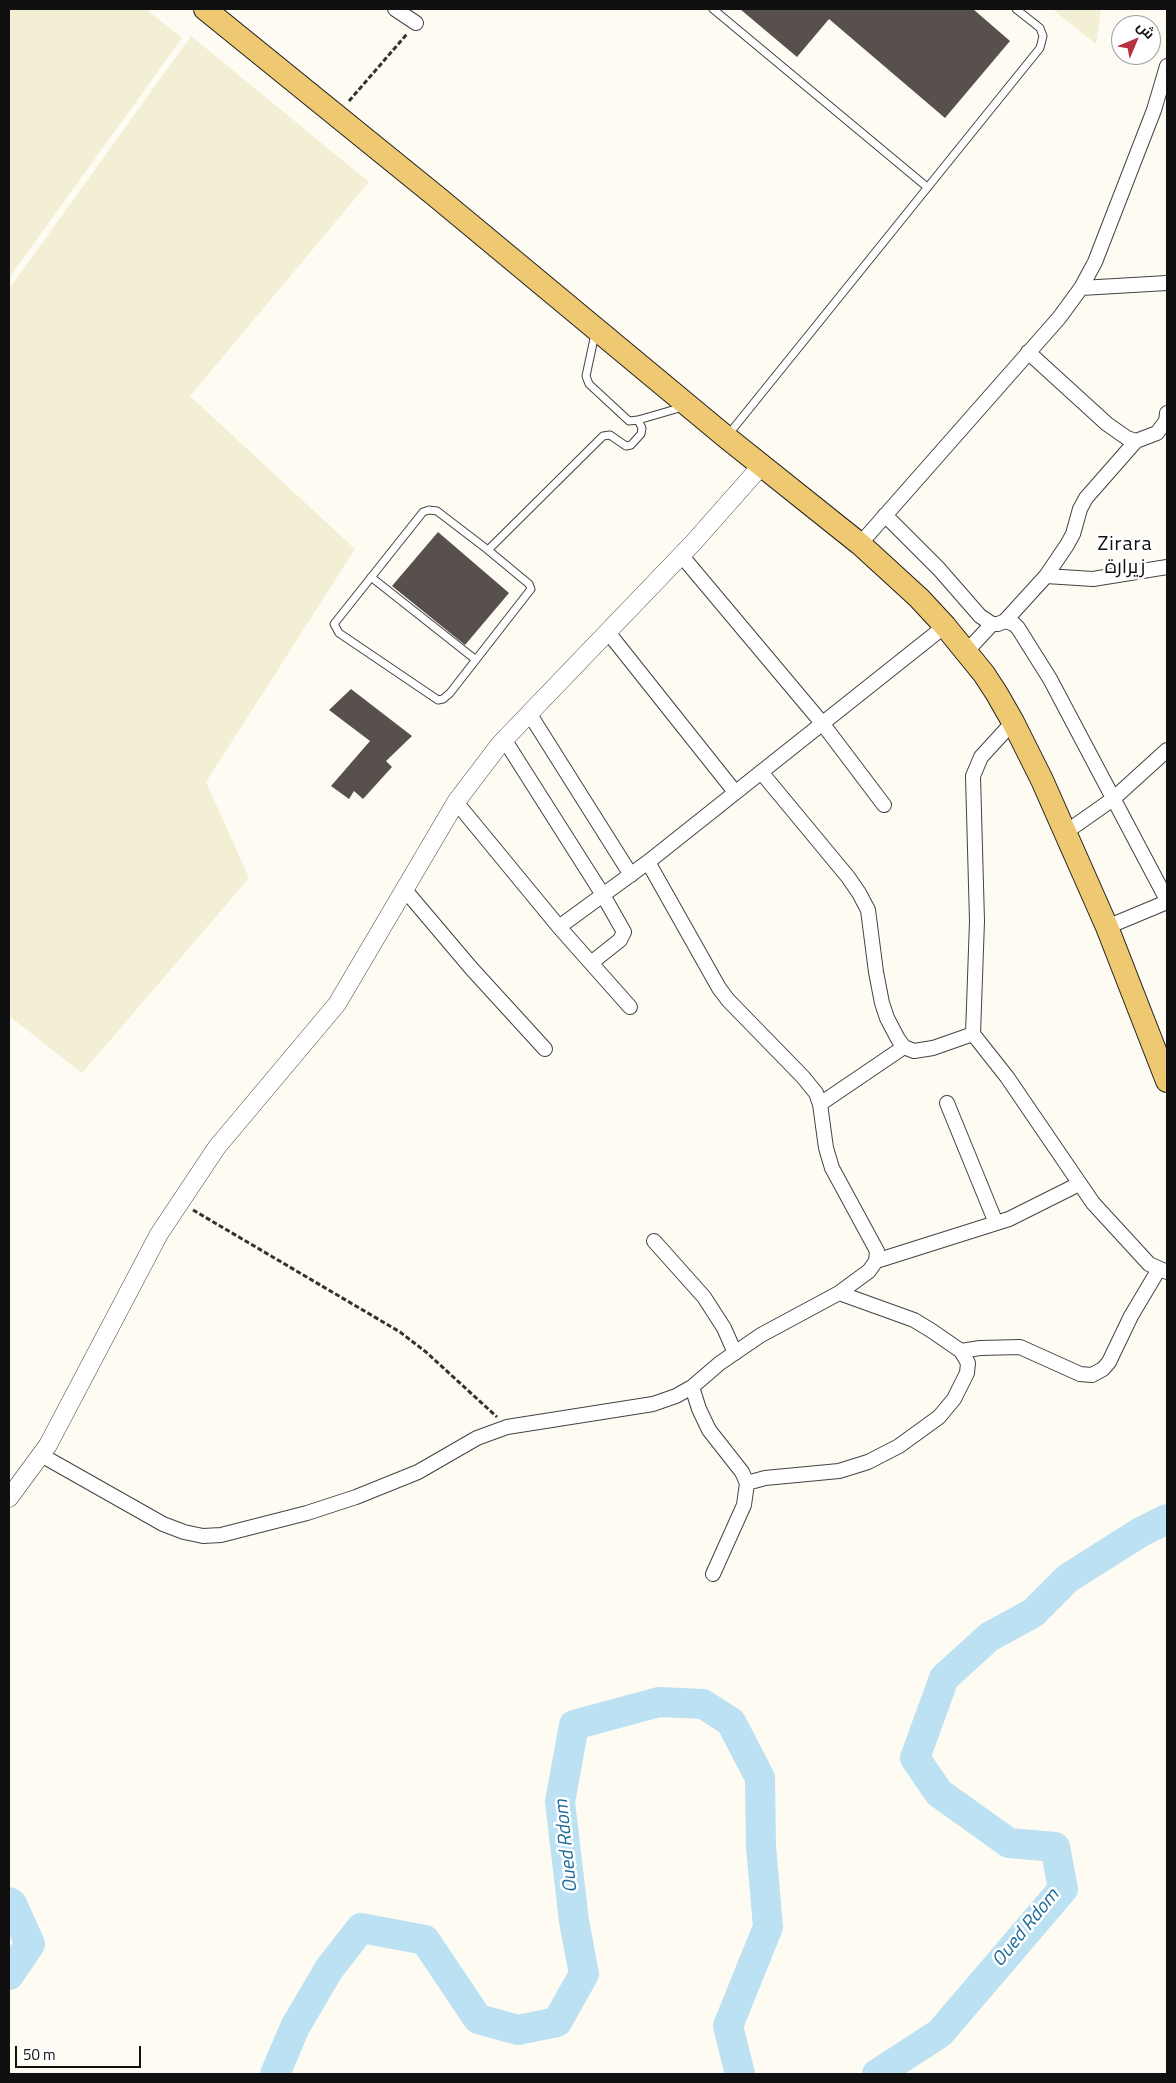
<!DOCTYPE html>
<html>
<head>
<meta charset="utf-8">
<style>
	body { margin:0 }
	#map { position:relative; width:1176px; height:2083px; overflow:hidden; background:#fefbf3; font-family:Georgia,Cairo,serif }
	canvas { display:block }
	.frame { position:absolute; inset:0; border:10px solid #101010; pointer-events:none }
	.north { position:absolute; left:1111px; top:15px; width:50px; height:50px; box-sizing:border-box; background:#fff; border:1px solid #9f9f9f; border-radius:50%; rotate:45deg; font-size:14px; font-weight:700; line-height:20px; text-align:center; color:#101010 }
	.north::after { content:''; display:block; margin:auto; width:18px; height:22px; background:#b7303e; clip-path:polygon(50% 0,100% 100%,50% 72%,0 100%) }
	.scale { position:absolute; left:15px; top:2046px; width:126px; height:22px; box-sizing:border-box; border:2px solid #101010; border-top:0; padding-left:6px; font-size:15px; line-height:18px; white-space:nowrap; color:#101010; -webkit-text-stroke:4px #fff; paint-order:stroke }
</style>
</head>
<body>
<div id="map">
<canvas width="1176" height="2083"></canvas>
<div class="frame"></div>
<div class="north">ش</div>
<div class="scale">50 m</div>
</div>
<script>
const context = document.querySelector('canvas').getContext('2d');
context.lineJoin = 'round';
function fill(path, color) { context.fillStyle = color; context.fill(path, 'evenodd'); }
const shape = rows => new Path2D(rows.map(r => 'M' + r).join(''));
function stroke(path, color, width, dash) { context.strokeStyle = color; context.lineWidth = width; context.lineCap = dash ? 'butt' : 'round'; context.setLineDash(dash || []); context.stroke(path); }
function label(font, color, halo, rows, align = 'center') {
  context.font = font + ' Georgia,Cairo,serif'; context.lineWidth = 5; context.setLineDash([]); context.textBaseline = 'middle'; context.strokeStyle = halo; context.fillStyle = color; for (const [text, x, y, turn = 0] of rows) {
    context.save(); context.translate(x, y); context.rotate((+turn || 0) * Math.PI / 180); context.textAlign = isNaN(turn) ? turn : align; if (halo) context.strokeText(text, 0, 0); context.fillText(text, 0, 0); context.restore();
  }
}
const farmland = shape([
	[9,9,146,9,182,38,9,278],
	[1052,9,1101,9,1096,44],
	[191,36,369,182,190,396,355,549,206,782,249,878,82,1073,9,1016,9,289]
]);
const river = shape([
	[9,1902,12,1904,30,1944,9,1975],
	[275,2074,295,2027,329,1969,361,1928,425,1940,478,2019,518,2030,557,2022,584,1974,574,1921,560,1802,574,1725,659,1702,703,1704,731,1722,760,1778,761,1846,768,1927,728,2026,740,2074],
	[877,2074,940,2033,1063,1889,1055,1847,1009,1843,939,1793,915,1758,944,1678,989,1637,1033,1613,1068,1578,1141,1532,1167,1519]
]);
const building = shape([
	[740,9,973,9,1010,41,945,118,829,19,797,57],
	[438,532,509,593,465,645,392,586],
	[351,689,412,736,386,761,392,767,363,799,354,791,349,799,331,786,370,741,329,710]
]);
const path = shape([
	[349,101,407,34],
	[193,1210,400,1332,426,1352,497,1417]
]);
const service = shape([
	[713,9,927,187],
	[595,334,586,376,589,384,629,421,638,420,683,407],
	[728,435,1040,48,1043,36,1040,28,1016,9],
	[429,510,437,511,488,550,529,584,531,589,450,693,443,699,438,700,339,633,334,624,423,512,429,510],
	[488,550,603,436,610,435,626,446,631,445,641,434,642,428,638,420],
	[371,577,476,660]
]);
const minor = shape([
	[395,9,416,23],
	[1081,288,1167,283],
	[1028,352,1107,424,1127,438,1136,441,1157,433,1166,421,1167,413],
	[885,515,939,569,980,616,992,624],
	[860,544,1059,318,1081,288,1095,262,1154,110,1167,66],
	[681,555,822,723,884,805],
	[1046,576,1093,579,1167,567],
	[1005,621,1014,624,1018,628,1050,679,1167,900],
	[607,631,735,792],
	[966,652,992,624,998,624,1005,621,1046,576,1067,545,1073,534,1080,509,1086,498,1136,441],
	[529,713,631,875],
	[504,739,603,895,624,932,620,940,591,963],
	[761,772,848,877,859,893,868,910,876,972,882,1003,887,1018,898,1039,904,1047,914,1051,933,1048,973,1034,1007,1077,1093,1203,1149,1264,1167,1272],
	[456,802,559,927,648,862],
	[1066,832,1113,799,1167,750],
	[405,890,471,968,545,1049],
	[559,927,630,1007],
	[1107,927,1167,902],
	[973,1034,977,921,973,776,981,757,1013,722],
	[947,1103,996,1223],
	[820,1104,904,1047],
	[654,1241,704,1297,724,1328,735,1353],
	[876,1261,1009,1219,1079,1184],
	[961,1351,980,1348,1020,1347,1080,1374,1092,1375,1103,1369,1109,1362,1131,1316,1159,1269],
	[692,1387,699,1409,709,1430,742,1472,747,1483,744,1505,713,1574],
	[41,1455,163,1524,184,1532,203,1536,221,1535,307,1513,356,1497,418,1472,477,1438,507,1427,653,1404,676,1396,692,1387,720,1363,761,1335,839,1293,869,1271,876,1261,877,1251,832,1168,826,1148,820,1104,816,1093,803,1077,728,1000,719,988,648,862,945,626],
	[747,1483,765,1478,839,1471,868,1462,899,1446,939,1417,954,1399,967,1373,968,1363,961,1351,932,1331,914,1320,839,1293]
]);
const tertiary = shape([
	[9,1498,48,1445,159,1234,217,1147,337,1004,456,802,500,744,693,543,762,465]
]);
const primary = shape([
	[205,9,437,197,726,437,860,544,919,598,945,626,984,674,997,694,1013,722,1042,780,1107,927,1167,1081]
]);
const waterNames = [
	["Oued Rdom",568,1846,-96],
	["Oued Rdom",1027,1929,-51]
];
const quarterNames = [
	["Zirara",1125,546],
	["زيرارة",1125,569]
];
fill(farmland, '#f3efd4');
stroke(river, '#bbe1f2', 30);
fill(building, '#58504d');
stroke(service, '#434343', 9);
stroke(minor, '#434343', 16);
stroke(tertiary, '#434343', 19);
stroke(primary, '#212121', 24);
stroke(path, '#323232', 3, [5, 2.5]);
stroke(service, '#fff', 7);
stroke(minor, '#fff', 14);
stroke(tertiary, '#fff', 18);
stroke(primary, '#efc972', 22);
label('italic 19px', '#206c9a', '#fff', waterNames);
context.letterSpacing = '1px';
label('20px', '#101010', '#fff', quarterNames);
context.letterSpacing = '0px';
</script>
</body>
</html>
